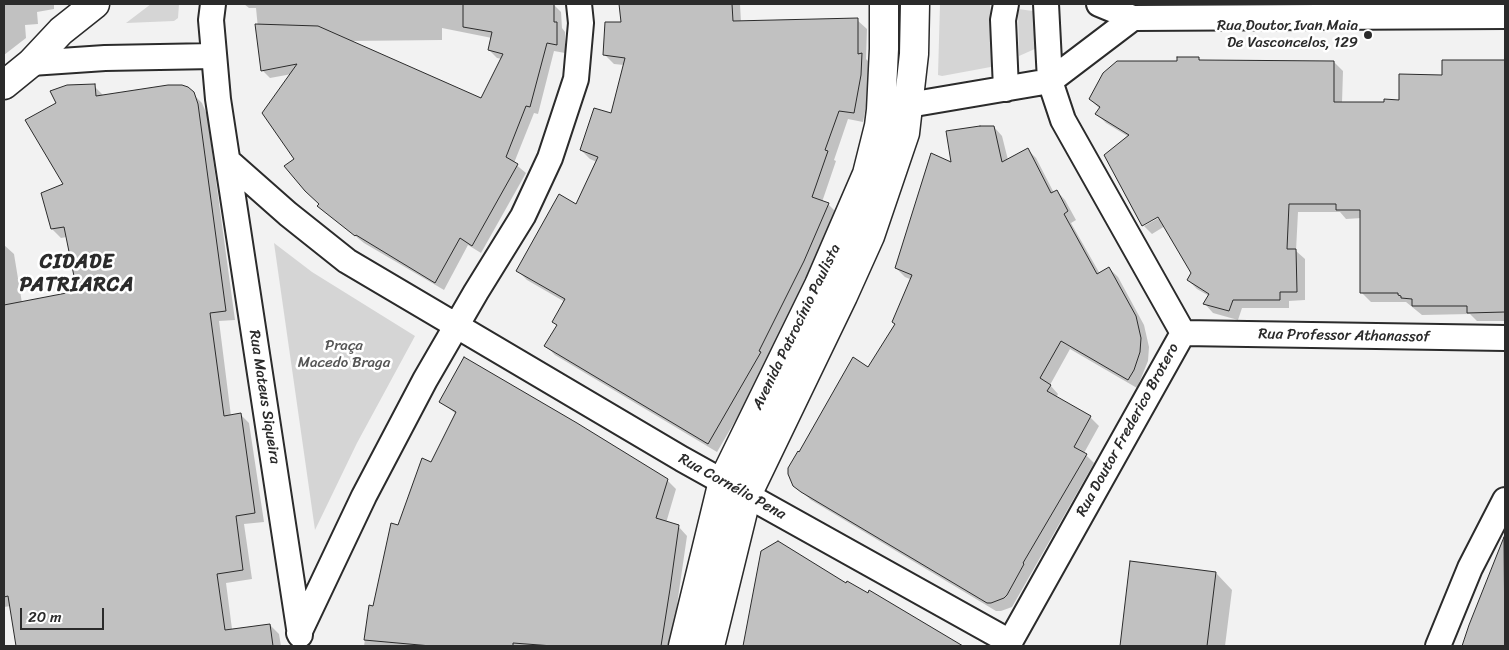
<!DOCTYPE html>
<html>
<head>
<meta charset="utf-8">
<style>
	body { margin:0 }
	#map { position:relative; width:1509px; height:650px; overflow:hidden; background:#f2f2f2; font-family:Sriracha,sans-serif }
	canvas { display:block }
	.frame { position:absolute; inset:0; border:5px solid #2b2b2b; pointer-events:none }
	.scale { position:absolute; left:20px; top:608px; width:84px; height:22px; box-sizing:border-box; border:2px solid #2b2b2b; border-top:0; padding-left:6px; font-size:15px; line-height:18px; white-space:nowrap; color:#2b2b2b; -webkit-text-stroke:4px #fff; paint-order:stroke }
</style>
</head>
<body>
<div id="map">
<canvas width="1509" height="650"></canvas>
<div class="frame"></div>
<div class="scale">20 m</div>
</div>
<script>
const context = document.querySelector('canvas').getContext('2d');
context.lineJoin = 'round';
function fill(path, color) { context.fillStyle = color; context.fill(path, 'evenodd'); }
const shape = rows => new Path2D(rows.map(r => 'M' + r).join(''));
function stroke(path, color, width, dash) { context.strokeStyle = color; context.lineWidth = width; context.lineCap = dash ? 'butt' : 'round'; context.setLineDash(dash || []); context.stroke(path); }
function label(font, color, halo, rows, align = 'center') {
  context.font = font + ' Sriracha,sans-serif'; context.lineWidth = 5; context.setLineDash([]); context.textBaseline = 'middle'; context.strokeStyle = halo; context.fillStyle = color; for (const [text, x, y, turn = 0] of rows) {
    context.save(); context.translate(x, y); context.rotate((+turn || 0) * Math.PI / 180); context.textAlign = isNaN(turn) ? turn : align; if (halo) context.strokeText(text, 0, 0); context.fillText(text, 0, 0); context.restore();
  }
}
const green = shape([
	[151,4,179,4,178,18,174,21,126,23],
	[940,4,990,4,996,66,942,76,938,75],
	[1018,9,1033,11,1037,48,1019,56],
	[274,243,312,272,415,336,357,443,315,530]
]);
const shadow = shape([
	[4,4,54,4,54,9,37,12,38,24,25,25,26,38,4,55],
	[244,4,553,4,561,12,562,28,565,32,565,53,554,51,538,114,534,113,514,163,526,173,481,253,468,245,444,290,364,243,318,206,320,204,295,160,292,74,270,78,262,70,256,8,249,8],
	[442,28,492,38,489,50,497,58,502,59,482,99,348,41,442,40],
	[620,4,740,4,741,22,857,20,867,29,866,59,871,64,870,85,863,122,848,119,834,160,836,161,822,202,828,204,837,213,769,363,717,452,555,355,546,346,558,326,565,302,527,280,518,271,576,206,597,162,590,159,581,150,612,115,624,65,614,64,604,54,623,23],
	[1199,59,1201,61,1334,62,1343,71,1342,103,1385,103,1400,101,1443,77,1443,61,1505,61,1505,321,1477,321,1470,314,1422,315,1406,302,1371,302,1362,293,1362,218,1346,219,1340,212,1298,212,1296,251,1305,259,1305,300,1289,301,1289,308,1242,308,1238,320,1213,313,1205,304,1209,296,1197,289,1188,280,1192,273,1165,226,1152,234,1143,225,1129,137,1106,123,1097,114,1100,109,1090,99,1178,62],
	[1163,213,1164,215,1144,226,1144,223],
	[94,86,104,96,187,88,202,103,207,115,235,320,219,321,231,416,240,414,249,423,264,522,244,524,252,579,226,583,232,629,270,625,279,634,281,646,17,646,11,606,4,607,4,245,14,254,22,303,78,292,67,237,61,238,52,229],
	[994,127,1002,136,1008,160,1028,150,1036,158,1054,193,1057,191,1065,200,1076,220,1071,223,1100,274,1109,268,1118,277,1144,325,1149,347,1148,361,1137,388,1070,349,1050,385,1058,394,1056,398,1090,417,1099,426,1084,453,1094,463,1012,607,1001,611,996,611,811,500,794,485,800,454,869,368,896,325,912,280,905,277,896,268,953,164],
	[441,402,667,480,676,489,666,523,678,526,687,536,671,646,364,646,370,607,374,607,398,527,456,414],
	[1505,545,1505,646,1463,646,1470,625,1491,573],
	[763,551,847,585,899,609,960,646,744,646],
	[1131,562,1216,573,1232,590,1225,646,1122,646]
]);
const building = shape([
	[463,4,554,4,554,22,557,22,557,45,547,43,530,107,526,106,506,157,518,164,472,246,460,238,435,283,356,235,355,236,317,206,319,204,305,191,284,166,294,159,262,113,297,64,261,71,255,24,318,26,481,98,503,54,488,50,492,32,463,27,463,4],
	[619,4,732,4,733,21,858,18,858,54,862,53,861,75,854,113,839,111,825,150,828,151,812,197,829,203,804,261,759,351,761,352,708,444,544,346,557,325,552,322,565,299,516,271,559,194,576,204,598,157,580,150,594,108,611,113,625,58,603,55,605,22,621,22,619,4],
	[1177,57,1199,57,1199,60,1334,61,1334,102,1384,102,1384,99,1399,100,1399,74,1442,75,1442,60,1505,60,1505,312,1467,313,1467,306,1412,306,1412,299,1401,298,1401,296,1398,295,1398,293,1360,293,1360,210,1336,210,1336,204,1289,204,1287,249,1296,249,1297,292,1280,292,1280,300,1233,300,1229,311,1203,304,1209,294,1187,280,1191,273,1158,217,1142,226,1104,155,1129,135,1095,114,1100,107,1089,99,1103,73,1117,61,1177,61,1177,57],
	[95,84,96,96,168,85,182,85,188,87,194,92,198,104,226,311,210,313,224,416,241,413,255,513,236,516,243,570,217,574,225,630,270,624,273,646,16,646,8,596,4,597,4,305,77,291,64,227,51,229,41,193,63,184,25,120,56,103,50,91,67,85,95,84],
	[980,126,994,126,1002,162,1028,148,1051,193,1057,190,1068,211,1064,214,1097,274,1109,267,1136,316,1141,338,1140,352,1134,370,1128,380,1061,341,1040,378,1051,385,1047,391,1091,416,1074,447,1087,454,1023,563,1024,564,1007,595,1004,598,991,603,987,603,801,492,793,486,788,474,788,468,798,451,799,452,853,357,868,367,895,324,892,322,912,275,895,268,931,153,951,162,946,131,980,126],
	[464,357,577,423,668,479,656,518,679,525,670,589,661,646,553,646,513,643,513,646,431,646,364,640,369,605,373,606,391,523,398,525,422,458,431,462,456,412,439,402,464,357],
	[1504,537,1505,646,1462,646,1469,625,1504,537],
	[778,541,846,583,847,581,868,593,869,590,963,646,743,646,761,551,778,541],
	[1130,561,1216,572,1207,646,1120,646,1130,561]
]);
const minor = shape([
	[213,4,211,20,218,99,300,635],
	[1099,4,1133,18,1505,16],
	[31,63,105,58,214,56],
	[1006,89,1003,20,1006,4],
	[891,108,1050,81,1133,18],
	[228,161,288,214,347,261,682,459,1010,642],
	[1183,333,1505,338],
	[299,633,364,496,425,380,476,292,523,216,550,158,576,79,581,23,579,4],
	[1010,646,1010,642,1183,333,1063,120,1050,81,1046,4],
	[1438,646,1470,568,1505,500]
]);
const tertiary = shape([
	[4,85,31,63,61,31,95,4],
	[683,646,723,481,819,285,867,174,879,126,881,110,884,49,884,4],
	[710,646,747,495,843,296,870,236,905,133,914,54,915,4]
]);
const markers = [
	[1368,35,5,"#2b2b2b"]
];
const poiNames = [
	["Rua Doutor Ivan Maia",1358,26],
	["De Vasconcelos, 129",1358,43]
];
const streetNames = [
	["Avenida Patrocínio Paulista",797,327,-64],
	["Rua Professor Athanassof",1344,336,1],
	["Rua Mateus Siqueira",264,397,81],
	["Rua Doutor Frederico Brotero",1128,430,-61],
	["Rua Cornélio Pena",732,487,29]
];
const parkNames = [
	["Praça",344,346],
	["Macedo Braga",344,363]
];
const districtNames = [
	["CIDADE",77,263],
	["PATRIARCA",77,286]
];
fill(green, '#d5d5d5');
fill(shadow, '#0003');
fill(building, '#c1c1c1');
stroke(building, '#2b2b2b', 1);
stroke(minor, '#2b2b2b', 28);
stroke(tertiary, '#2b2b2b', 31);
stroke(minor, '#fff', 24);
stroke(tertiary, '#fff', 28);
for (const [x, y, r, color] of markers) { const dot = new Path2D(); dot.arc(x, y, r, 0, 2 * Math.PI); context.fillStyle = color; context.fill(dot); stroke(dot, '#fff', 2); }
label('15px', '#2b2b2b', '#fff', poiNames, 'right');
label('15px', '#2b2b2b', '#fff', streetNames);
label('15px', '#565656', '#fff', parkNames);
context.letterSpacing = '1px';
label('bold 20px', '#2b2b2b', '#fff', districtNames);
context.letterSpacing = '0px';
</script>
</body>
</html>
